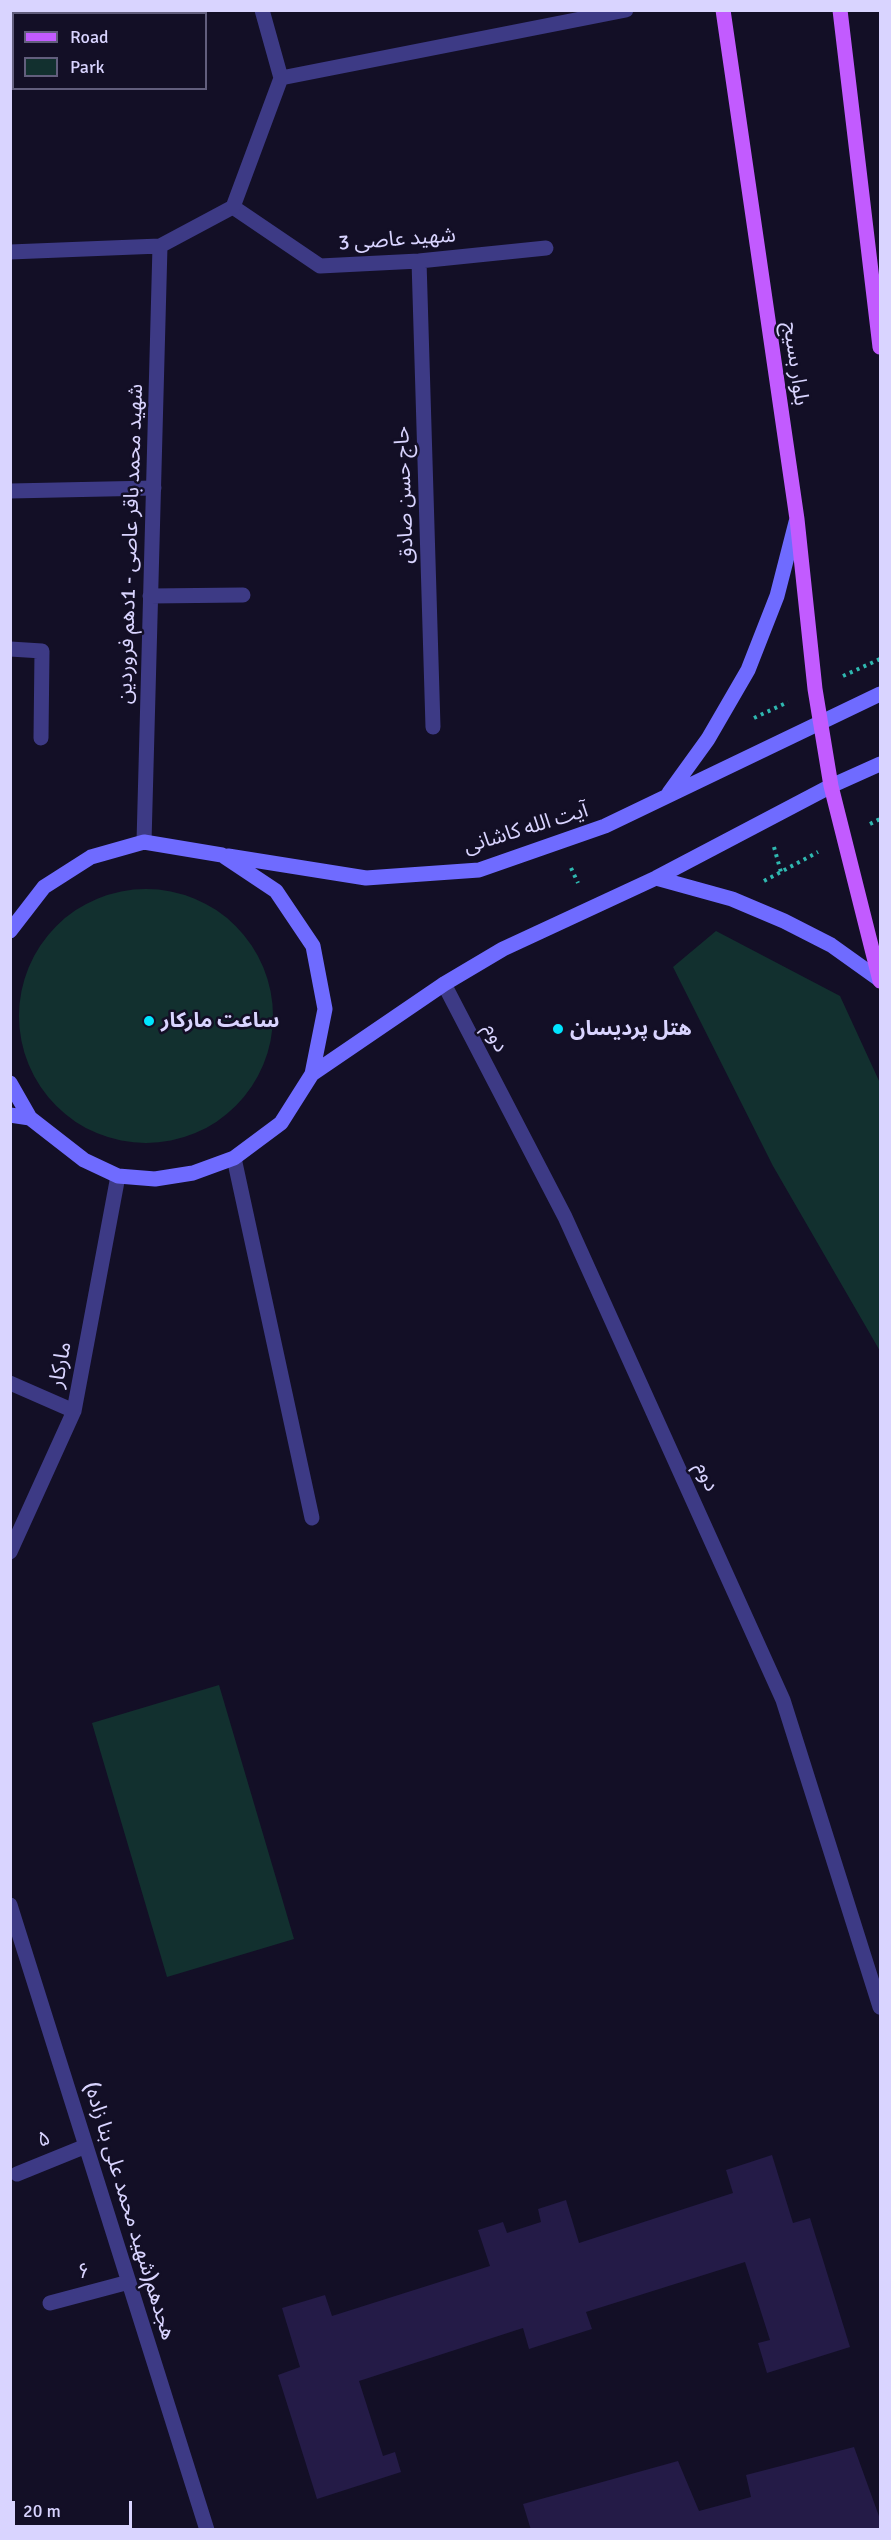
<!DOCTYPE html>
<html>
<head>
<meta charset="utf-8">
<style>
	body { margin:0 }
	#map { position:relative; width:891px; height:2540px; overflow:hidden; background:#130f26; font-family:Signika,sans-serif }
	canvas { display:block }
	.frame { position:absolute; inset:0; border:12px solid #d9d4ff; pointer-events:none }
	.legend { position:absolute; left:12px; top:12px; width:195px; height:78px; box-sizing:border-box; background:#130f26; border:2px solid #625e7d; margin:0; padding:8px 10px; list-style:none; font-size:18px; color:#d9d4ff }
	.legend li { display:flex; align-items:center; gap:12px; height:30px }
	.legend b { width:30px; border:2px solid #625e7d }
	.scale { position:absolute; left:12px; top:2501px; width:120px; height:27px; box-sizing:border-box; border:3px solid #d9d4ff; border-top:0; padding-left:8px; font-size:18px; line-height:21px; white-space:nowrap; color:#d9d4ff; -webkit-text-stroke:4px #130f26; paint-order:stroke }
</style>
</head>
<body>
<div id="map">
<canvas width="891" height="2540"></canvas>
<div class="frame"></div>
<ul class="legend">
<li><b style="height:8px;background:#c25bff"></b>Road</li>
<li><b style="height:16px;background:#12302f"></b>Park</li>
</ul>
<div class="scale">20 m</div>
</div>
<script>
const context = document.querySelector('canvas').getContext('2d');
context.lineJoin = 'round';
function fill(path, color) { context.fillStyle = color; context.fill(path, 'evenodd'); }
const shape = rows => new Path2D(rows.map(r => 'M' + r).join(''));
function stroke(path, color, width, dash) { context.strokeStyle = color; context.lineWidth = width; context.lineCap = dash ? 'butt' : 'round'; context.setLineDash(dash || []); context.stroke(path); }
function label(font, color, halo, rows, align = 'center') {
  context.font = font + ' Signika,"Noto Sans Arabic",sans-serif'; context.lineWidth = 5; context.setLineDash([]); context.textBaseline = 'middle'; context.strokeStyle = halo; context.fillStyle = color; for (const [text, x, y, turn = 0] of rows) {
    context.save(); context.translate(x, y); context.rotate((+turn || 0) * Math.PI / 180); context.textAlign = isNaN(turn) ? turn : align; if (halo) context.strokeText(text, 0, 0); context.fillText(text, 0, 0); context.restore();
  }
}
const green = shape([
	'19 1016a127 127 0 1 1 254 0a127 127 0 1 1-254 0Z',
	[716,931,840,996,880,1083,880,1351,773,1166,673,967],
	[219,1685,294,1939,167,1977,92,1723]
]);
const building = shape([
	[772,2155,793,2223,810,2218,850,2347,767,2373,758,2343,770,2340,745,2262,586,2312,592,2329,529,2349,523,2328,359,2381,383,2456,395,2452,401,2472,317,2499,278,2375,300,2367,282,2308,325,2295,332,2316,490,2266,478,2230,503,2222,507,2233,541,2222,538,2209,566,2200,579,2243,733,2193,726,2170],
	[854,2447,880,2519,880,2530,531,2530,523,2504,678,2461,699,2511,751,2497,746,2475]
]);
const path = shape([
	[843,676,880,659],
	[754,718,788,702],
	[870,824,880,819],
	[774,847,781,872],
	[571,868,578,883],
	[764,881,818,852]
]);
const service = shape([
	[233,207,320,266,419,261,546,248],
	[419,261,433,727],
	[10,491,154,488],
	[10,649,42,651,41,738],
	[234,1158,312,1518]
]);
const minor = shape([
	[281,78,626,10],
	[10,252,160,246,233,207,281,78,262,10],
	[150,596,243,595],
	[144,842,160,246],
	[444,984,565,1217,783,1700,880,2007],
	[10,1383,74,1411],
	[10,1552,74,1411,118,1176],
	[10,1905,207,2530],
	[17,2174,86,2146],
	[50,2303,129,2282]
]);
const secondary = shape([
	[669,793,708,739,748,670,777,596,796,522],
	[228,856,366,878,479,870,605,826,880,694],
	[656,878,732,899,784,921,831,945,880,980],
	[10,931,44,887,91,857,144,842,222,855,276,891,313,946,325,1009,312,1074,281,1123,234,1158,193,1173,155,1179,118,1176,84,1160,30,1118,10,1083],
	[312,1074,444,984,503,949,656,878,831,786,880,764],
	[10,1115,30,1118]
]);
const primary = shape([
	[723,10,797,519,815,689,831,786,880,981],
	[840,10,880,347]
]);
const markers = [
	[149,1021,6,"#00e5ff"],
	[558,1029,6,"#00e5ff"]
];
const streetNames = [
	["3 شهید عاصی",397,240,-4],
	["بلوار بسیج",795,364,82],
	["حاج حسن صادق",405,495,-92],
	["شهید محمد باقر عاصی - 1دهم فروردین",131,544,-88],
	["آیت الله کاشانی",526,829,-17],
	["دوم",495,1038,62],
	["مارکار",61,1365,-79],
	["دوم",706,1477,66],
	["۵",44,2140,-22],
	["هجدهم(شهید محمد علی بنا زاده)",129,2211,73],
	["۶",84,2272,-15]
];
const poiNames = [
	["ساعت مارکار",161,1021],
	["هتل پردیسان",570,1029]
];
fill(green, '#12302f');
fill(building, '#241b47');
stroke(path, '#2fb8b0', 4, [3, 4.5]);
stroke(service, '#3d3a85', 15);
stroke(minor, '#3d3a85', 15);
stroke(secondary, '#6f6bff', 15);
stroke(primary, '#c25bff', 15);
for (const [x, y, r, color] of markers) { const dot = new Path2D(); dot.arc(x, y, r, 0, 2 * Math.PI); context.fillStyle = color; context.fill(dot); stroke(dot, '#130f26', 2); }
label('21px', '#d9d4ff', '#130f26', streetNames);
label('bold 21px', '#d9d4ff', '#130f26', poiNames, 'left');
</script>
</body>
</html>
